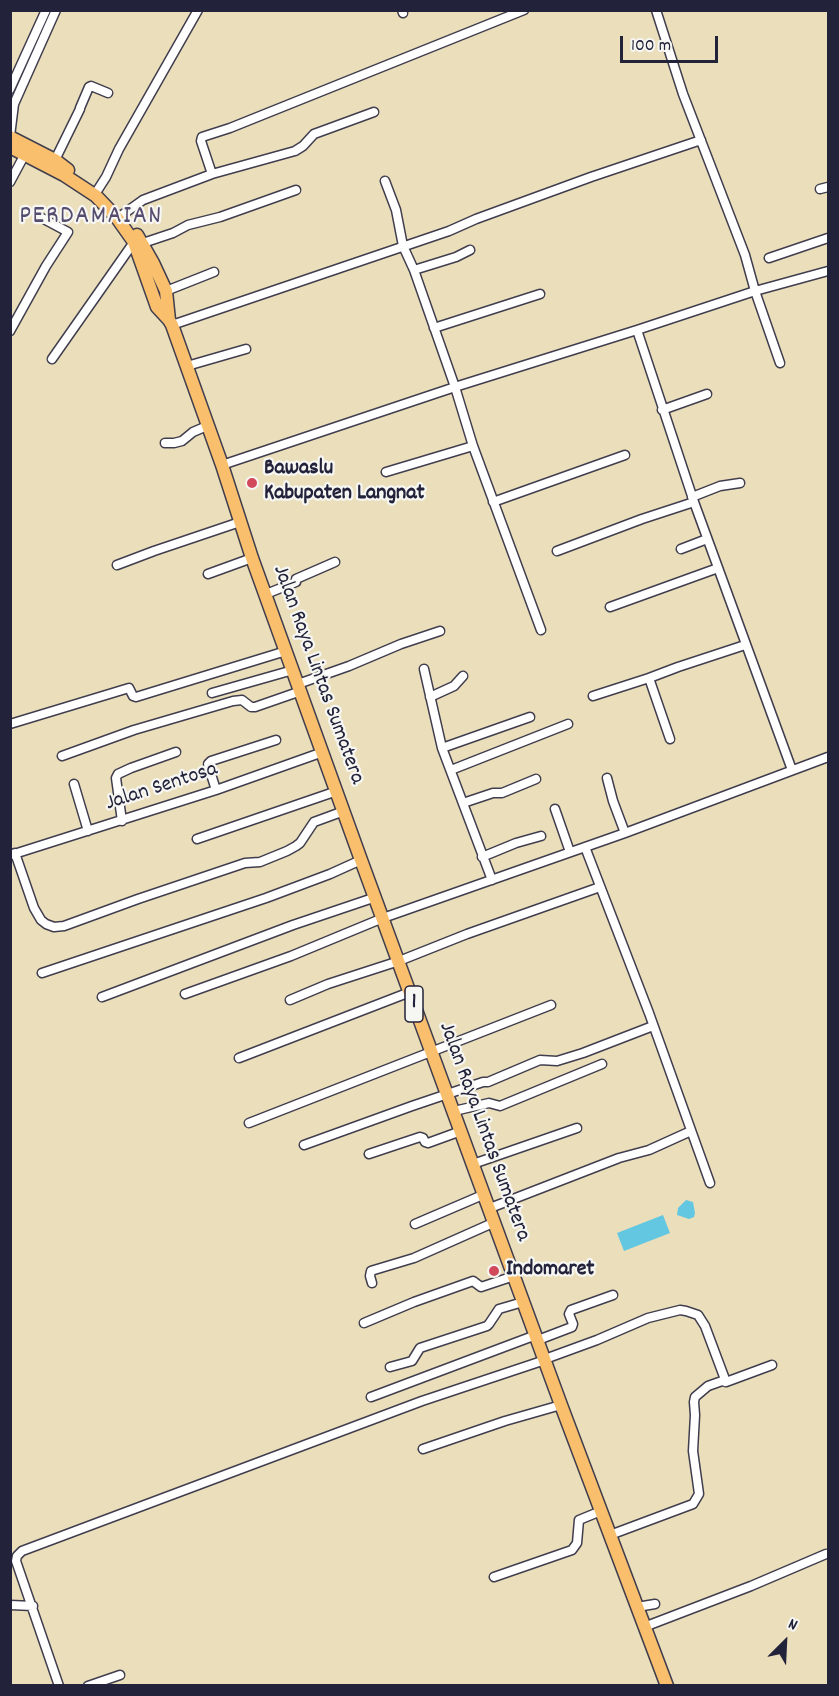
<!DOCTYPE html>
<html>
<head>
<meta charset="utf-8">
<style>
	body { margin:0 }
	#map { position:relative; width:839px; height:1696px; overflow:hidden; background:#ebdebb; font-family:Dekko,sans-serif }
	canvas { display:block }
	.frame { position:absolute; inset:0; border:12px solid #22223b; pointer-events:none }
	.north { position:absolute; left:755px; top:1612px; width:60px; height:60px; -webkit-text-stroke:4px #f6f6f2; paint-order:stroke; rotate:24deg; font-size:16px; font-weight:700; line-height:24px; text-align:center; color:#22223b }
	.north::after { content:''; display:block; margin:auto; width:21px; height:27px; background:#22223b; clip-path:polygon(50% 0,100% 100%,50% 72%,0 100%) }
	.scale { position:absolute; left:620px; top:36px; width:98px; height:27px; box-sizing:border-box; border:3px solid #22223b; border-top:0; padding-left:8px; font-size:18px; line-height:21px; white-space:nowrap; color:#22223b; -webkit-text-stroke:4px #f6f6f2; paint-order:stroke }
</style>
</head>
<body>
<div id="map">
<canvas width="839" height="1696"></canvas>
<div class="frame"></div>
<div class="north">N</div>
<div class="scale">100 m</div>
</div>
<script>
const context = document.querySelector('canvas').getContext('2d');
context.lineJoin = 'round';
function fill(path, color) { context.fillStyle = color; context.fill(path, 'evenodd'); }
const shape = rows => new Path2D(rows.map(r => 'M' + r).join(''));
function stroke(path, color, width, dash) { context.strokeStyle = color; context.lineWidth = width; context.lineCap = dash ? 'butt' : 'round'; context.setLineDash(dash || []); context.stroke(path); }
function label(font, color, halo, rows, align = 'center') {
  context.font = font + ' Dekko,sans-serif'; context.lineWidth = 4.5; context.setLineDash([]); context.textBaseline = 'middle'; context.strokeStyle = halo; context.fillStyle = color; for (const [text, x, y, turn = 0] of rows) {
    context.save(); context.translate(x, y); context.rotate((+turn || 0) * Math.PI / 180); context.textAlign = isNaN(turn) ? turn : align; if (halo) context.strokeText(text, 0, 0); context.fillText(text, 0, 0); context.restore();
  }
}
const water = shape([
	[686,1200,693,1202,695,1213,694,1217,689,1219,677,1215,678,1208],
	[663,1215,670,1233,624,1251,617,1233]
]);
const minor = shape([
	[402,10,403,13],
	[656,10,683,94,745,255,755,291,780,363],
	[10,89,46,10],
	[10,136,14,104,56,10],
	[55,160,80,109,80,108,89,87,91,86,108,93],
	[212,174,295,151,303,146,314,134,374,112],
	[385,181,396,210,403,246,414,270,455,387,473,446,541,630],
	[10,182,25,154],
	[820,189,828,187],
	[97,191,106,177,119,149,198,10],
	[122,215,143,200,212,174,201,141,202,137,230,128,524,10],
	[143,243,173,233,188,225,220,217,296,190],
	[769,258,828,238],
	[414,270,456,257,470,250],
	[166,291,214,272],
	[172,325,449,231,476,219,591,177,701,140],
	[434,328,540,294],
	[637,330,694,502,792,770],
	[10,331,46,266,68,232,40,217],
	[52,359,134,242],
	[187,366,246,349],
	[662,410,707,394],
	[165,443,174,443,182,441,193,432,207,426],
	[222,465,458,386,637,330,755,291,828,271],
	[386,472,473,446],
	[692,497,720,486,740,483],
	[493,502,625,455],
	[681,549,707,539],
	[557,551,642,519,694,502],
	[117,565,154,551,240,522],
	[208,574,252,558],
	[266,594,296,582,296,579,335,562],
	[610,607,718,568],
	[424,669,442,748,492,880],
	[298,684,349,666,401,644,440,631],
	[212,693,293,670],
	[593,696,649,678],
	[430,697,454,686,463,676],
	[10,724,129,688,133,696,136,697,286,651],
	[670,739,649,678,678,667,745,645],
	[442,748,530,717],
	[62,756,134,730,233,701,242,700,251,707,255,707,301,691],
	[451,770,568,724],
	[607,778,613,801,625,833],
	[74,784,88,831],
	[216,790,210,771,208,764,211,761,276,740],
	[463,803,493,793,502,793,536,779],
	[555,809,570,852],
	[122,821,116,778,118,774,131,768,176,752],
	[197,839,337,791],
	[585,847,649,1013,710,1183],
	[15,853,34,908,41,920,46,924,54,927,64,926,138,899,245,863,260,862,287,851,296,846,300,843,314,822,344,811],
	[11,855,216,790,323,752],
	[482,857,516,843,541,836],
	[42,973,266,898,330,874,361,860],
	[185,994,291,956,383,918,625,833,828,757],
	[102,997,293,925,376,897],
	[290,1000,328,984,399,961,467,934,600,887],
	[239,1058,410,992],
	[454,1111,489,1103,500,1106,602,1064],
	[249,1123,551,1005],
	[304,1145,412,1106,483,1082,488,1082,540,1060,557,1061,583,1053,653,1026],
	[369,1154,420,1137,423,1138,425,1142,428,1143,461,1131],
	[473,1164,577,1128],
	[490,1208,619,1158,649,1150,691,1131],
	[415,1224,485,1194],
	[372,1283,370,1276,371,1271,374,1270,414,1258,495,1222],
	[364,1323,414,1302,473,1281,481,1287,514,1276],
	[538,1340,572,1327,573,1324,569,1314,571,1310,613,1295],
	[545,1359,597,1340,648,1318,680,1310,686,1311,698,1315,705,1326,726,1382],
	[390,1367,412,1361,420,1348,487,1326,489,1324,499,1309,523,1302],
	[371,1397,536,1335],
	[423,1449,505,1421,561,1405],
	[610,1535,693,1504,699,1494,693,1451,695,1415,694,1402,695,1397,708,1386,722,1381,726,1382,772,1365],
	[494,1577,572,1550,577,1543,579,1520,601,1511],
	[10,1605,33,1606],
	[637,1607,655,1604],
	[644,1627,751,1586,826,1554],
	[59,1686,16,1561,17,1556,22,1551,422,1401,545,1360],
	[88,1686,120,1675]
]);
const highway = shape([
	[10,137,55,160,68,170],
	[10,147,64,175,96,196,117,218,134,242,157,307,169,320,172,325,222,465,252,558,361,860,561,1405,667,1686],
	[137,235,153,263,166,291,169,320]
]);
const markers = [
	[252,483,6,"#d1495b"],
	[494,1271,6,"#d1495b"]
];
const shields = [
	[414,1004,18]
];
const shieldNames = [
	["1",414,1004]
];
const poiNames = [
	["Bawaslu",264,470],
	["Kabupaten Langnat",264,495],
	["Indomaret",506,1271]
];
const streetNames = [
	["Jalan Raya Lintas Sumatera",317,675,70],
	["Jalan Sentosa",162,788,-18],
	["Jalan Raya Lintas Sumatera",483,1132,70]
];
const quarterNames = [
	["PERDAMAIAN",91,218]
];
fill(water, '#63c7e1');
stroke(minor, '#403e4e', 11);
stroke(highway, '#403e4e', 15);
stroke(minor, '#fff', 8);
stroke(highway, '#f9bf6d', 12);
for (const [x, y, r, color] of markers) { const dot = new Path2D(); dot.arc(x, y, r, 0, 2 * Math.PI); context.fillStyle = color; context.fill(dot); stroke(dot, '#f6f6f2', 2); }
for (const [x, y, w] of shields) { const box = new Path2D(); box.roundRect(x - w / 2, y - 18, w, 36, 4.5); context.fillStyle = '#f6f6f2'; context.fill(box); stroke(box, '#22223b', 1.5); }
label('bold 21px', '#22223b', null, shieldNames);
label('bold 22px', '#22223b', '#f6f6f2', poiNames, 'left');
label('22px', '#22223b', '#f6f6f2', streetNames);
context.letterSpacing = '1.5px';
label('26px', '#564c6f', '#f6f6f2', quarterNames);
context.letterSpacing = '0px';
</script>
</body>
</html>
